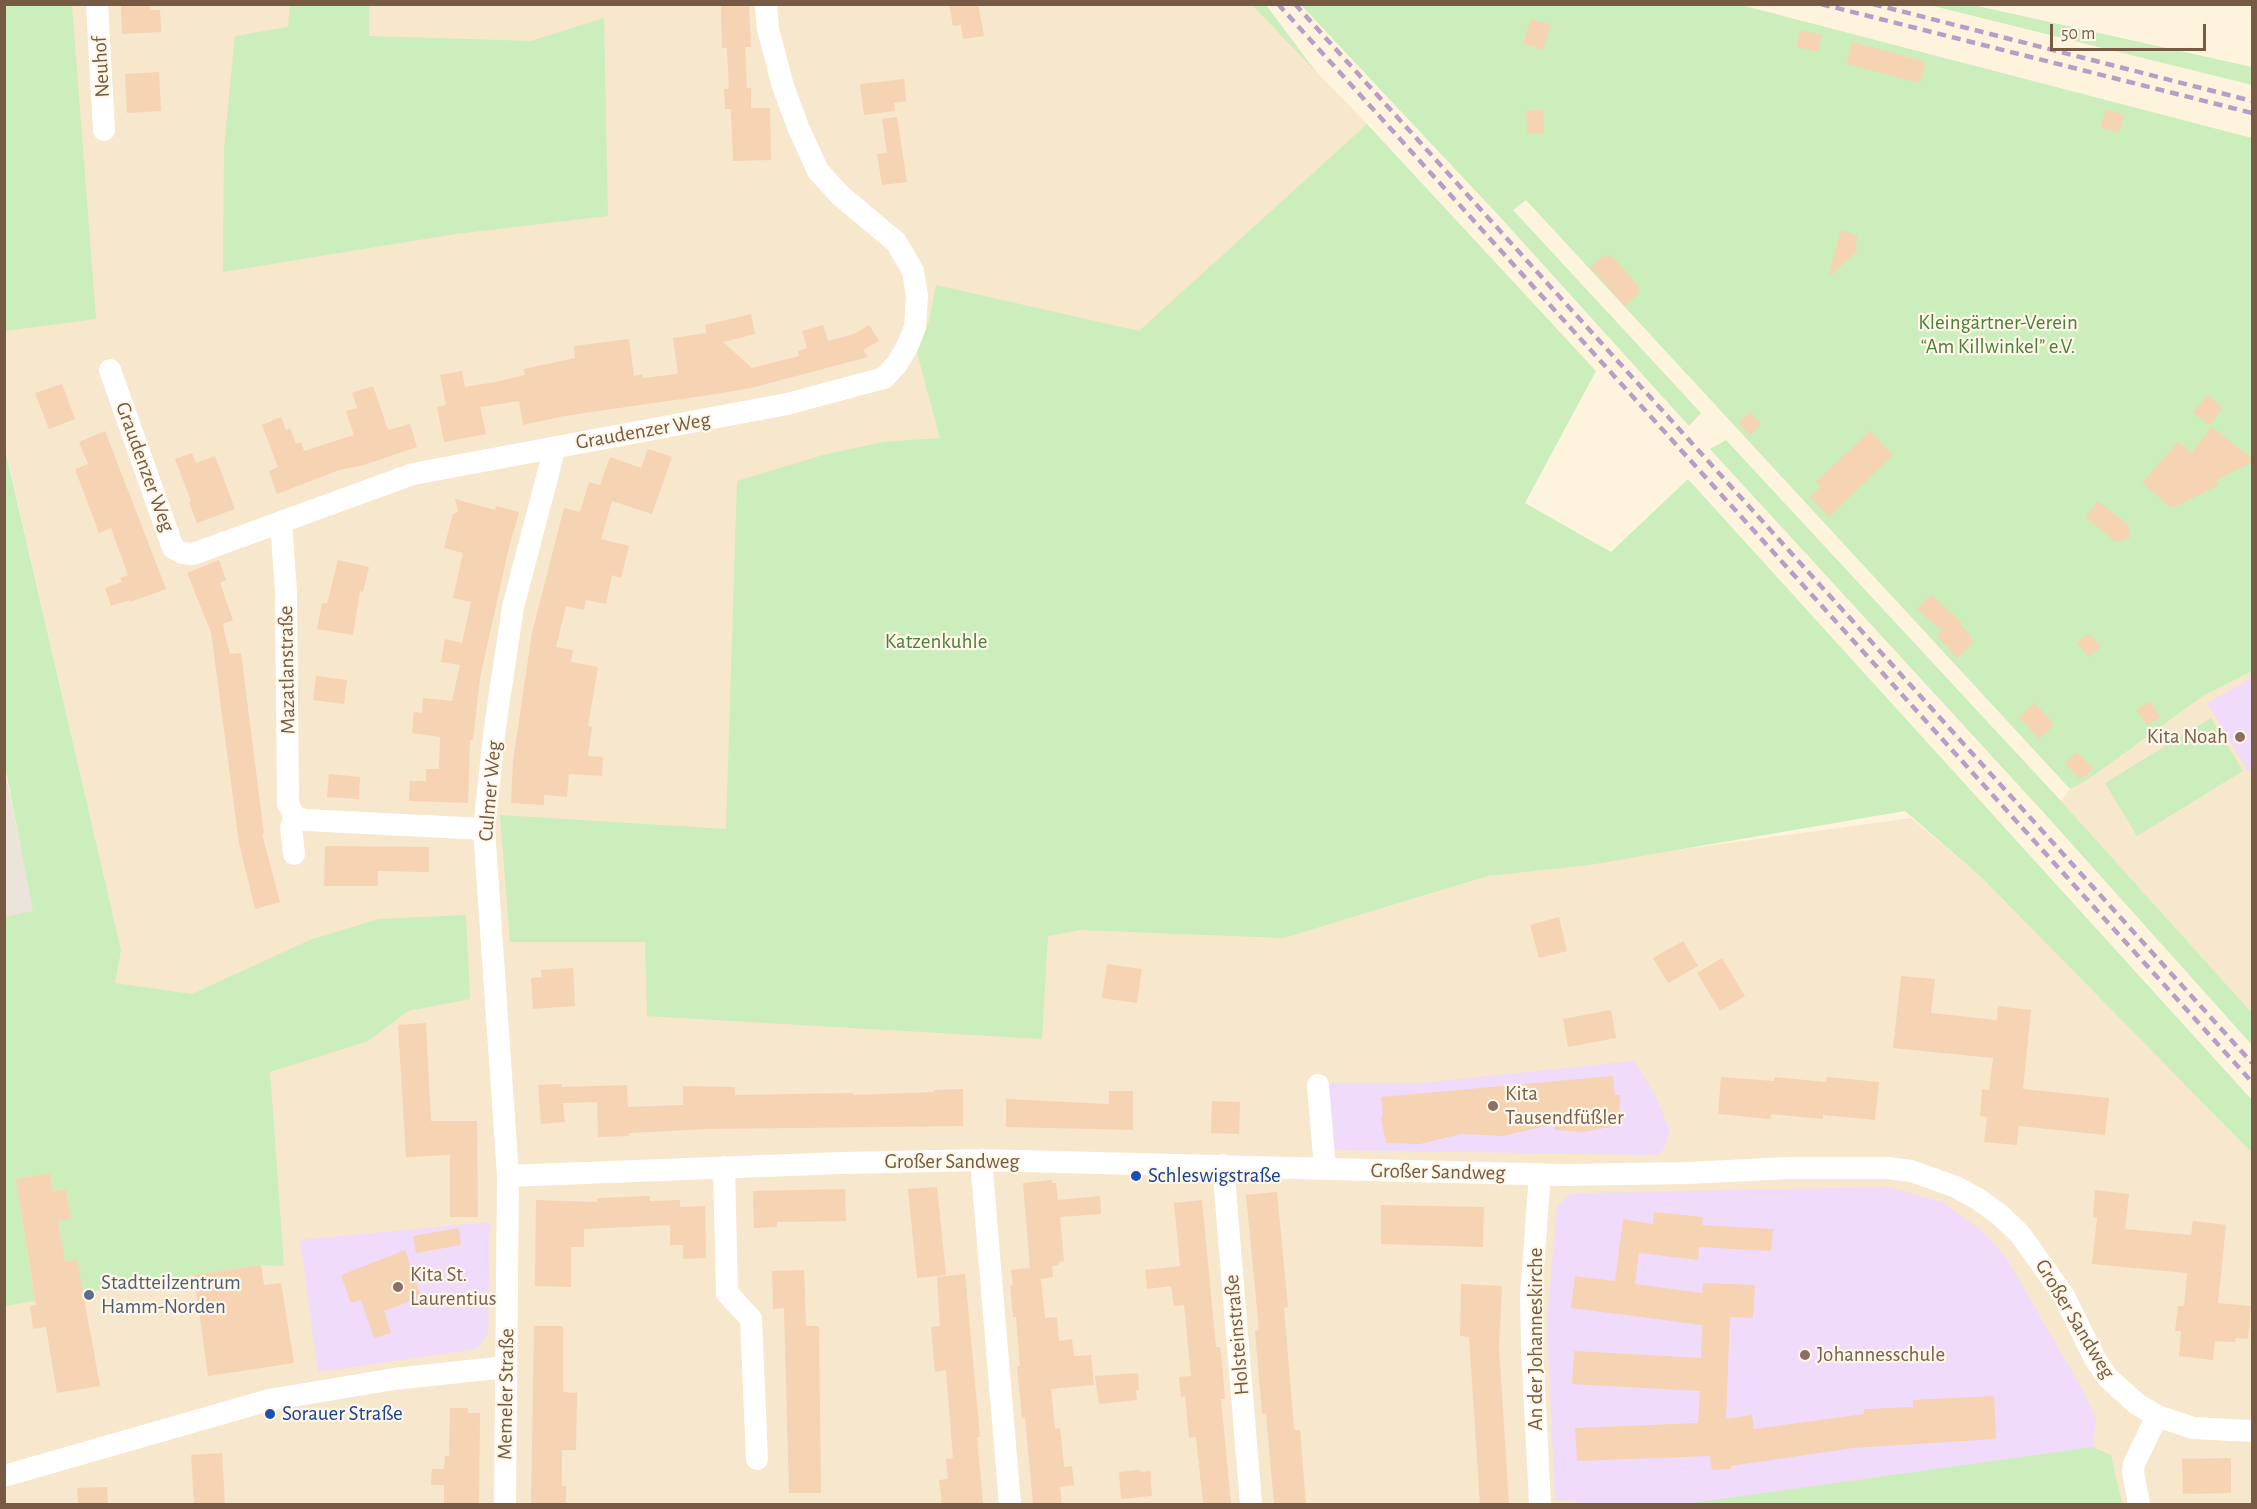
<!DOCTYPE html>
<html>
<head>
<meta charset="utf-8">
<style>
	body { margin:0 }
	#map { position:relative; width:2257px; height:1509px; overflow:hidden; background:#fef4de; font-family:"Alegreya Sans",sans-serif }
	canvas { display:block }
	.frame { position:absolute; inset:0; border:6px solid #775a44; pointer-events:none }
	.scale { position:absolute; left:2050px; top:24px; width:156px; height:27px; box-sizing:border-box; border:3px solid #775a44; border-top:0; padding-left:8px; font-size:18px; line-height:21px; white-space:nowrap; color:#775a44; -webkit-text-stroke:4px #fff7e7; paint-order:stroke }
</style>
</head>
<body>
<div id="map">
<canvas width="2257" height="1509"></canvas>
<div class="frame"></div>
<div class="scale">50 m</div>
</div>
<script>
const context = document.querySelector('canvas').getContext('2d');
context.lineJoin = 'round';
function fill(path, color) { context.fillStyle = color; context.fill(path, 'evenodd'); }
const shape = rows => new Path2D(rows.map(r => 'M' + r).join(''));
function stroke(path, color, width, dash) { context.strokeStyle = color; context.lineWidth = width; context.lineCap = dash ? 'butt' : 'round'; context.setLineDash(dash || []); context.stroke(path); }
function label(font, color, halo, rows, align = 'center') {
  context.font = font + ' "Alegreya Sans",sans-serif'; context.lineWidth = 4.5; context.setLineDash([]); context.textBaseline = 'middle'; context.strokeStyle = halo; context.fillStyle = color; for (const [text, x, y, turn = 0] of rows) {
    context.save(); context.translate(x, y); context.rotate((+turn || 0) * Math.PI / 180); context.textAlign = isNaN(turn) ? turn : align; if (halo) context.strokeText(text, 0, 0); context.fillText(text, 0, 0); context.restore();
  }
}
const residential = shape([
	[5,5,1252,5,1367,124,1139,332,1284,938,1488,876,1911,818,1982,878,2252,1153,2252,1504,5,1504,4,977,121,950,5,447],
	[2252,671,2252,1013,2061,801,2070,789,2086,781,2203,696]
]);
const industrial = shape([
	[4,766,34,912,5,917,4,917]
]);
const education = shape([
	[2252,678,2252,771,2248,771,2207,703],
	[1634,1061,1655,1095,1670,1131,1663,1150,1656,1155,1330,1150,1323,1083,1420,1083],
	[1888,1187,1942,1202,1980,1229,2005,1256,2082,1389,2096,1419,2093,1447,1685,1504,1579,1504,1578,1501,1555,1500,1547,1322,1557,1206,1571,1194,1590,1193],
	[490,1222,488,1334,476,1349,318,1372,300,1240]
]);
const green = shape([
	[290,4,369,5,369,36,531,41,604,18,608,216,455,234,223,272,224,147,235,36,288,27],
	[4,5,72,5,96,319,5,331],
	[1252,5,1266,5,1317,73],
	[1301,5,1741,5,2252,138,2252,671,2203,696,2086,781,2070,789,1526,200,1513,210,1701,413,1689,426,1501,218],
	[1929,5,1973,5,2252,67,2252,85],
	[1367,124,1596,371,1525,503,1611,552,1688,479,2252,1100,2252,1153,1982,878,1905,811,1589,865,1488,876,1284,938,1080,930,1048,936,1042,1039,647,1016,645,942,510,942,500,815,726,829,737,481,823,455,883,442,940,438,917,353,929,321,936,285,1139,331],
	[1726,440,2061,801,2252,1013,2252,1045,2044,813,1710,449],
	[5,449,121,950,115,983,192,994,312,939,379,919,466,915,470,999,408,1011,368,1041,270,1072,284,1266,260,1265,82,1293,65,1262,58,1221,71,1219,66,1189,53,1191,50,1173,16,1179,35,1301,5,1306,4,917,33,911,5,766],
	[2211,718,2243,771,2137,836,2105,783],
	[2093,1447,2111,1455,2122,1504,1685,1504]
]);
const building = shape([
	[121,4,149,4,150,10,160,10,161,32,122,34],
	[721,4,749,4,751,47,745,47,747,88,751,88,751,108,770,108,771,160,733,161,731,109,725,109,724,89,729,89,727,48,722,48],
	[949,4,978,4,984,36,963,39,961,25,953,26],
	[1531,19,1551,25,1543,50,1523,44],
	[1800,30,1822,35,1818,52,1796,47],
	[1852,42,1926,62,1920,83,1847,64],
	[159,72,161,111,127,113,125,74],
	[904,79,906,101,894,103,895,111,864,115,860,84],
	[2106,109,2124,115,2119,133,2100,127],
	[1543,110,1544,133,1527,134,1526,111],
	[897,117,907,182,882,185,877,154,887,153,882,119],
	[1841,230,1858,236,1855,247,1858,250,1828,278],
	[1610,254,1639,287,1637,288,1640,291,1625,306,1590,267,1604,255,1606,258],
	[751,314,755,334,723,342,752,368,799,356,798,351,807,348,802,331,823,325,828,341,854,334,869,325,879,341,863,350,868,357,751,388,716,394,564,416,523,425,519,401,480,407,486,434,444,442,437,407,446,405,440,375,462,371,465,387,495,382,525,375,524,369,575,358,574,346,629,339,634,376,642,374,643,378,678,374,673,338,706,333,705,325],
	[62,384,75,419,49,429,35,393],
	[373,386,388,430,410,424,417,447,364,465,339,470,277,494,269,471,278,467,262,425,281,417,286,430,290,428,296,444,301,442,304,451,354,435,346,411,357,408,352,393],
	[2207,395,2223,408,2209,425,2193,413],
	[1750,412,1761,424,1750,435,1738,422],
	[2211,427,2253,459,2253,462,2216,480,2219,485,2172,508,2142,483,2178,442,2192,453],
	[105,431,166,589,130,602,129,600,111,606,105,588,122,582,120,578,128,575,111,528,99,533,75,469,88,464,79,442],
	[1870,431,1893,455,1829,517,1810,497,1821,487,1816,482],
	[648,449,672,457,652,514,612,501,601,539,629,546,621,578,612,575,606,604,586,600,584,610,566,606,556,647,573,650,571,662,598,667,588,726,592,727,588,756,603,757,602,776,569,774,567,797,544,795,544,805,511,803,513,761,532,633,564,508,580,512,589,482,600,485,610,457,641,468],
	[192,453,196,463,215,456,235,509,197,523,189,502,191,501,175,459],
	[455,499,495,510,496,506,519,512,508,551,480,678,473,740,470,740,468,803,409,801,410,781,426,781,426,769,439,769,440,737,412,733,414,712,422,713,423,698,452,701,460,665,441,662,445,639,462,643,471,602,453,598,463,553,444,548,453,514,458,512],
	[2098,501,2127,524,2131,537,2116,542,2086,517],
	[219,560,226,580,220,583,233,620,223,624,226,639,230,654,241,653,264,834,262,834,280,902,255,909,239,843,211,632,187,573],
	[338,560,369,567,363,592,360,591,353,635,317,629,322,603,327,604],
	[1931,595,1961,622,1960,624,1972,637,1970,639,1973,643,1957,658,1937,636,1942,631,1917,609],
	[2089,633,2101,646,2089,657,2077,643],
	[316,676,347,680,344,704,313,700],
	[2150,701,2160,717,2147,725,2136,710],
	[2035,703,2054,725,2039,739,2019,717],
	[2077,752,2093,769,2080,780,2065,763],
	[329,774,360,777,359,799,327,797],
	[325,846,429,847,429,872,378,871,378,886,324,886],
	[1559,917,1567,951,1539,958,1530,925],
	[1683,941,1698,966,1668,983,1653,958],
	[1722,958,1745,996,1720,1011,1697,973],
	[1107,964,1142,969,1137,1003,1102,998],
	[573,968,575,1006,533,1009,531,978,542,977,541,970],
	[1901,976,1935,979,1931,1013,1997,1020,1998,1006,2031,1010,2023,1089,2109,1098,2105,1135,2019,1126,2017,1145,1984,1142,1987,1117,1980,1116,1982,1089,1989,1090,1993,1058,1893,1048],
	[1611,1010,1616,1038,1568,1047,1563,1019],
	[426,1023,431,1121,477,1121,478,1217,450,1217,450,1155,406,1157,398,1025],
	[1613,1076,1615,1095,1620,1095,1619,1125,1584,1132,1555,1130,1554,1124,1503,1136,1461,1134,1420,1144,1386,1143,1381,1117,1383,1116,1381,1097],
	[1721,1077,1774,1081,1774,1077,1826,1082,1827,1077,1879,1082,1875,1120,1823,1115,1823,1119,1771,1114,1770,1119,1718,1114],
	[562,1084,562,1087,627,1085,628,1107,683,1105,683,1086,735,1087,735,1095,853,1093,853,1095,934,1092,934,1090,963,1089,963,1126,707,1129,629,1133,629,1136,598,1137,597,1102,563,1103,565,1122,541,1124,538,1085],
	[1109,1091,1133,1091,1133,1130,1006,1127,1006,1099,1109,1104],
	[1212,1101,1240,1102,1239,1134,1211,1133],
	[50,1173,53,1191,66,1189,71,1219,58,1221,65,1262,77,1260,100,1386,57,1393,46,1327,33,1329,30,1306,36,1305,16,1179],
	[1052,1180,1052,1183,1056,1183,1058,1200,1100,1196,1101,1214,1060,1217,1064,1261,1059,1262,1059,1265,1052,1266,1053,1277,1041,1279,1045,1318,1057,1317,1059,1341,1072,1339,1074,1356,1091,1355,1094,1385,1051,1389,1055,1429,1060,1428,1064,1467,1072,1466,1074,1485,1060,1487,1062,1504,1033,1504,1025,1418,1022,1418,1017,1366,1020,1366,1016,1317,1013,1317,1010,1286,1013,1285,1011,1270,1030,1268,1023,1183],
	[937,1187,946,1275,917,1278,908,1189],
	[845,1189,846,1221,777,1222,777,1227,754,1228,753,1191],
	[2095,1190,2129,1194,2125,1229,2191,1235,2193,1221,2226,1225,2218,1303,2251,1306,2248,1339,2236,1338,2235,1342,2215,1341,2213,1360,2179,1356,2181,1331,2175,1331,2178,1306,2184,1306,2187,1273,2092,1264,2097,1218,2093,1217],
	[1277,1192,1288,1307,1284,1308,1294,1430,1300,1430,1306,1504,1274,1504,1266,1414,1262,1414,1255,1331,1259,1330,1246,1195],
	[650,1196,650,1201,680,1200,680,1207,705,1206,706,1258,683,1259,683,1245,670,1245,670,1225,584,1229,584,1247,571,1247,571,1287,535,1286,536,1200,597,1202,597,1198],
	[1202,1200,1216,1347,1220,1347,1222,1363,1225,1399,1221,1399,1231,1504,1203,1504,1196,1437,1189,1438,1185,1396,1181,1397,1179,1377,1191,1376,1184,1305,1174,1306,1171,1286,1147,1289,1145,1270,1180,1266,1174,1203],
	[1381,1205,1484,1207,1483,1247,1381,1244],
	[1654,1212,1703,1217,1702,1225,1773,1229,1771,1251,1699,1247,1698,1260,1639,1253,1635,1284,1702,1293,1703,1283,1755,1285,1753,1318,1730,1317,1726,1419,1752,1415,1754,1429,1864,1414,1864,1409,1913,1407,1913,1400,1994,1396,1996,1439,1853,1448,1731,1466,1731,1469,1712,1470,1710,1456,1577,1461,1575,1428,1698,1423,1700,1391,1572,1384,1574,1351,1701,1358,1702,1325,1571,1308,1575,1276,1615,1281,1623,1219,1653,1224],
	[459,1228,461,1245,416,1253,413,1236],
	[405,1250,421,1297,384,1311,391,1333,374,1338,361,1300,351,1303,341,1275],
	[261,1265,264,1285,281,1283,294,1363,208,1376,194,1275],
	[804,1270,806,1326,819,1326,821,1493,789,1493,784,1308,773,1309,772,1271],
	[965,1274,980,1437,977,1437,983,1504,942,1504,939,1480,948,1479,946,1459,953,1458,946,1370,935,1372,931,1327,940,1326,937,1277],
	[1461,1284,1502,1286,1499,1348,1509,1504,1480,1504,1469,1337,1460,1336],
	[534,1326,563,1326,563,1392,577,1393,576,1450,562,1450,562,1486,566,1486,566,1504,531,1504],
	[1138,1373,1139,1390,1136,1390,1137,1400,1099,1404,1095,1376],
	[450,1408,468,1408,468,1413,480,1413,479,1504,444,1504,444,1485,431,1485,432,1469,444,1469,445,1456,449,1456],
	[222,1453,225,1504,194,1504,191,1455],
	[2231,1458,2231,1493,2183,1494,2182,1459],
	[1140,1470,1141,1472,1150,1471,1152,1496,1121,1499,1119,1472],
	[107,1487,108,1504,78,1504,77,1488]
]);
const minor = shape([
	[97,4,104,130],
	[110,370,173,548,182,553,193,554,413,474,787,404,884,378,897,364,907,347,915,327,917,296,913,271,896,242,841,196,818,171,798,127,783,86,768,29,766,4],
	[281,522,286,591,288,804,295,817,306,820,484,829],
	[294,854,291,827,295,817],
	[1318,1085,1325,1169],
	[981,1160,1010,1504],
	[1223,1165,1251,1504],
	[724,1167,727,1293,751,1319,757,1459],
	[508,1176,841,1163,981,1160,1565,1175,1688,1173,1789,1168,1888,1168,1911,1171,1956,1187,1978,1199,2000,1215,2020,1234,2064,1296,2095,1359,2108,1378,2137,1404,2157,1416,2193,1428,2252,1431],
	[4,1476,269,1400,394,1379,506,1367],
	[505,1504,508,1176,484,829,495,727,513,607,555,447],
	[1540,1504,1532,1347,1531,1294,1540,1174],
	[2139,1504,2133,1472,2134,1464,2157,1416]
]);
const rail = shape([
	[1278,4,2252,1082],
	[1295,4,2252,1063],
	[1821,4,2252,113],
	[1873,4,2252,101]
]);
const markers = [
	[2240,737,6,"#8d6e63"],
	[1493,1106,6,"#8d6e63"],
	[1136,1176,6,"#1a4fb4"],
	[398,1287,6,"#8d6e63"],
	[89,1295,6,"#5c6f8a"],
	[1805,1355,6,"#8d6e63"],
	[270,1414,6,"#1a4fb4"]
];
const streetNames = [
	["Neuhof",101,67,-93],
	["Graudenzer Weg",643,431,-10],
	["Graudenzer Weg",145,467,70],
	["Mazatlanstraße",287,670,-91],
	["Culmer Weg",490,791,-85],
	["Großer Sandweg",952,1162],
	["Großer Sandweg",1438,1172,1],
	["Großer Sandweg",2075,1319,59],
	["Holsteinstraße",1237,1335,-95],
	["An der Johanneskirche",1536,1339,-90],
	["Memeler Straße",506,1394,-89]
];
const parkNames = [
	["Kleingärtner-Verein",1998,323],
	["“Am Killwinkel” e.V.",1998,347],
	["Katzenkuhle",936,642]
];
const educationNames = [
	["Kita Noah",2228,737,"right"],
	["Kita",1505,1094],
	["Tausendfüßler",1505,1118],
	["Kita St.",410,1275],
	["Laurentius",410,1299],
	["Johannesschule",1817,1355]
];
const transitNames = [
	["Schleswigstraße",1148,1176],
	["Sorauer Straße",282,1414]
];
const serviceNames = [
	["Stadtteilzentrum",101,1283],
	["Hamm-Norden",101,1307]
];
fill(residential, '#f7e7cc');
fill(industrial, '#ece4db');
fill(education, '#f1dbfa');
fill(green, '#ccedbc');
fill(building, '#f6d3b3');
stroke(minor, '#fff', 22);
stroke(rail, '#b79dc8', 4.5, [9, 6]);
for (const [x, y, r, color] of markers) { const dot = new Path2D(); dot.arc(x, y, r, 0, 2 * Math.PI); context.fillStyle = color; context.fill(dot); stroke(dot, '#fff7e7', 2); }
label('21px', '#775a44', '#fff7e7', streetNames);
label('21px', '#4a7e3b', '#fff7e7', parkNames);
label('21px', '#785e54', '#fff7e7', educationNames, 'left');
label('21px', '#164399', '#fff7e7', transitNames, 'left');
label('21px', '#4e5e75', '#fff7e7', serviceNames, 'left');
</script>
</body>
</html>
